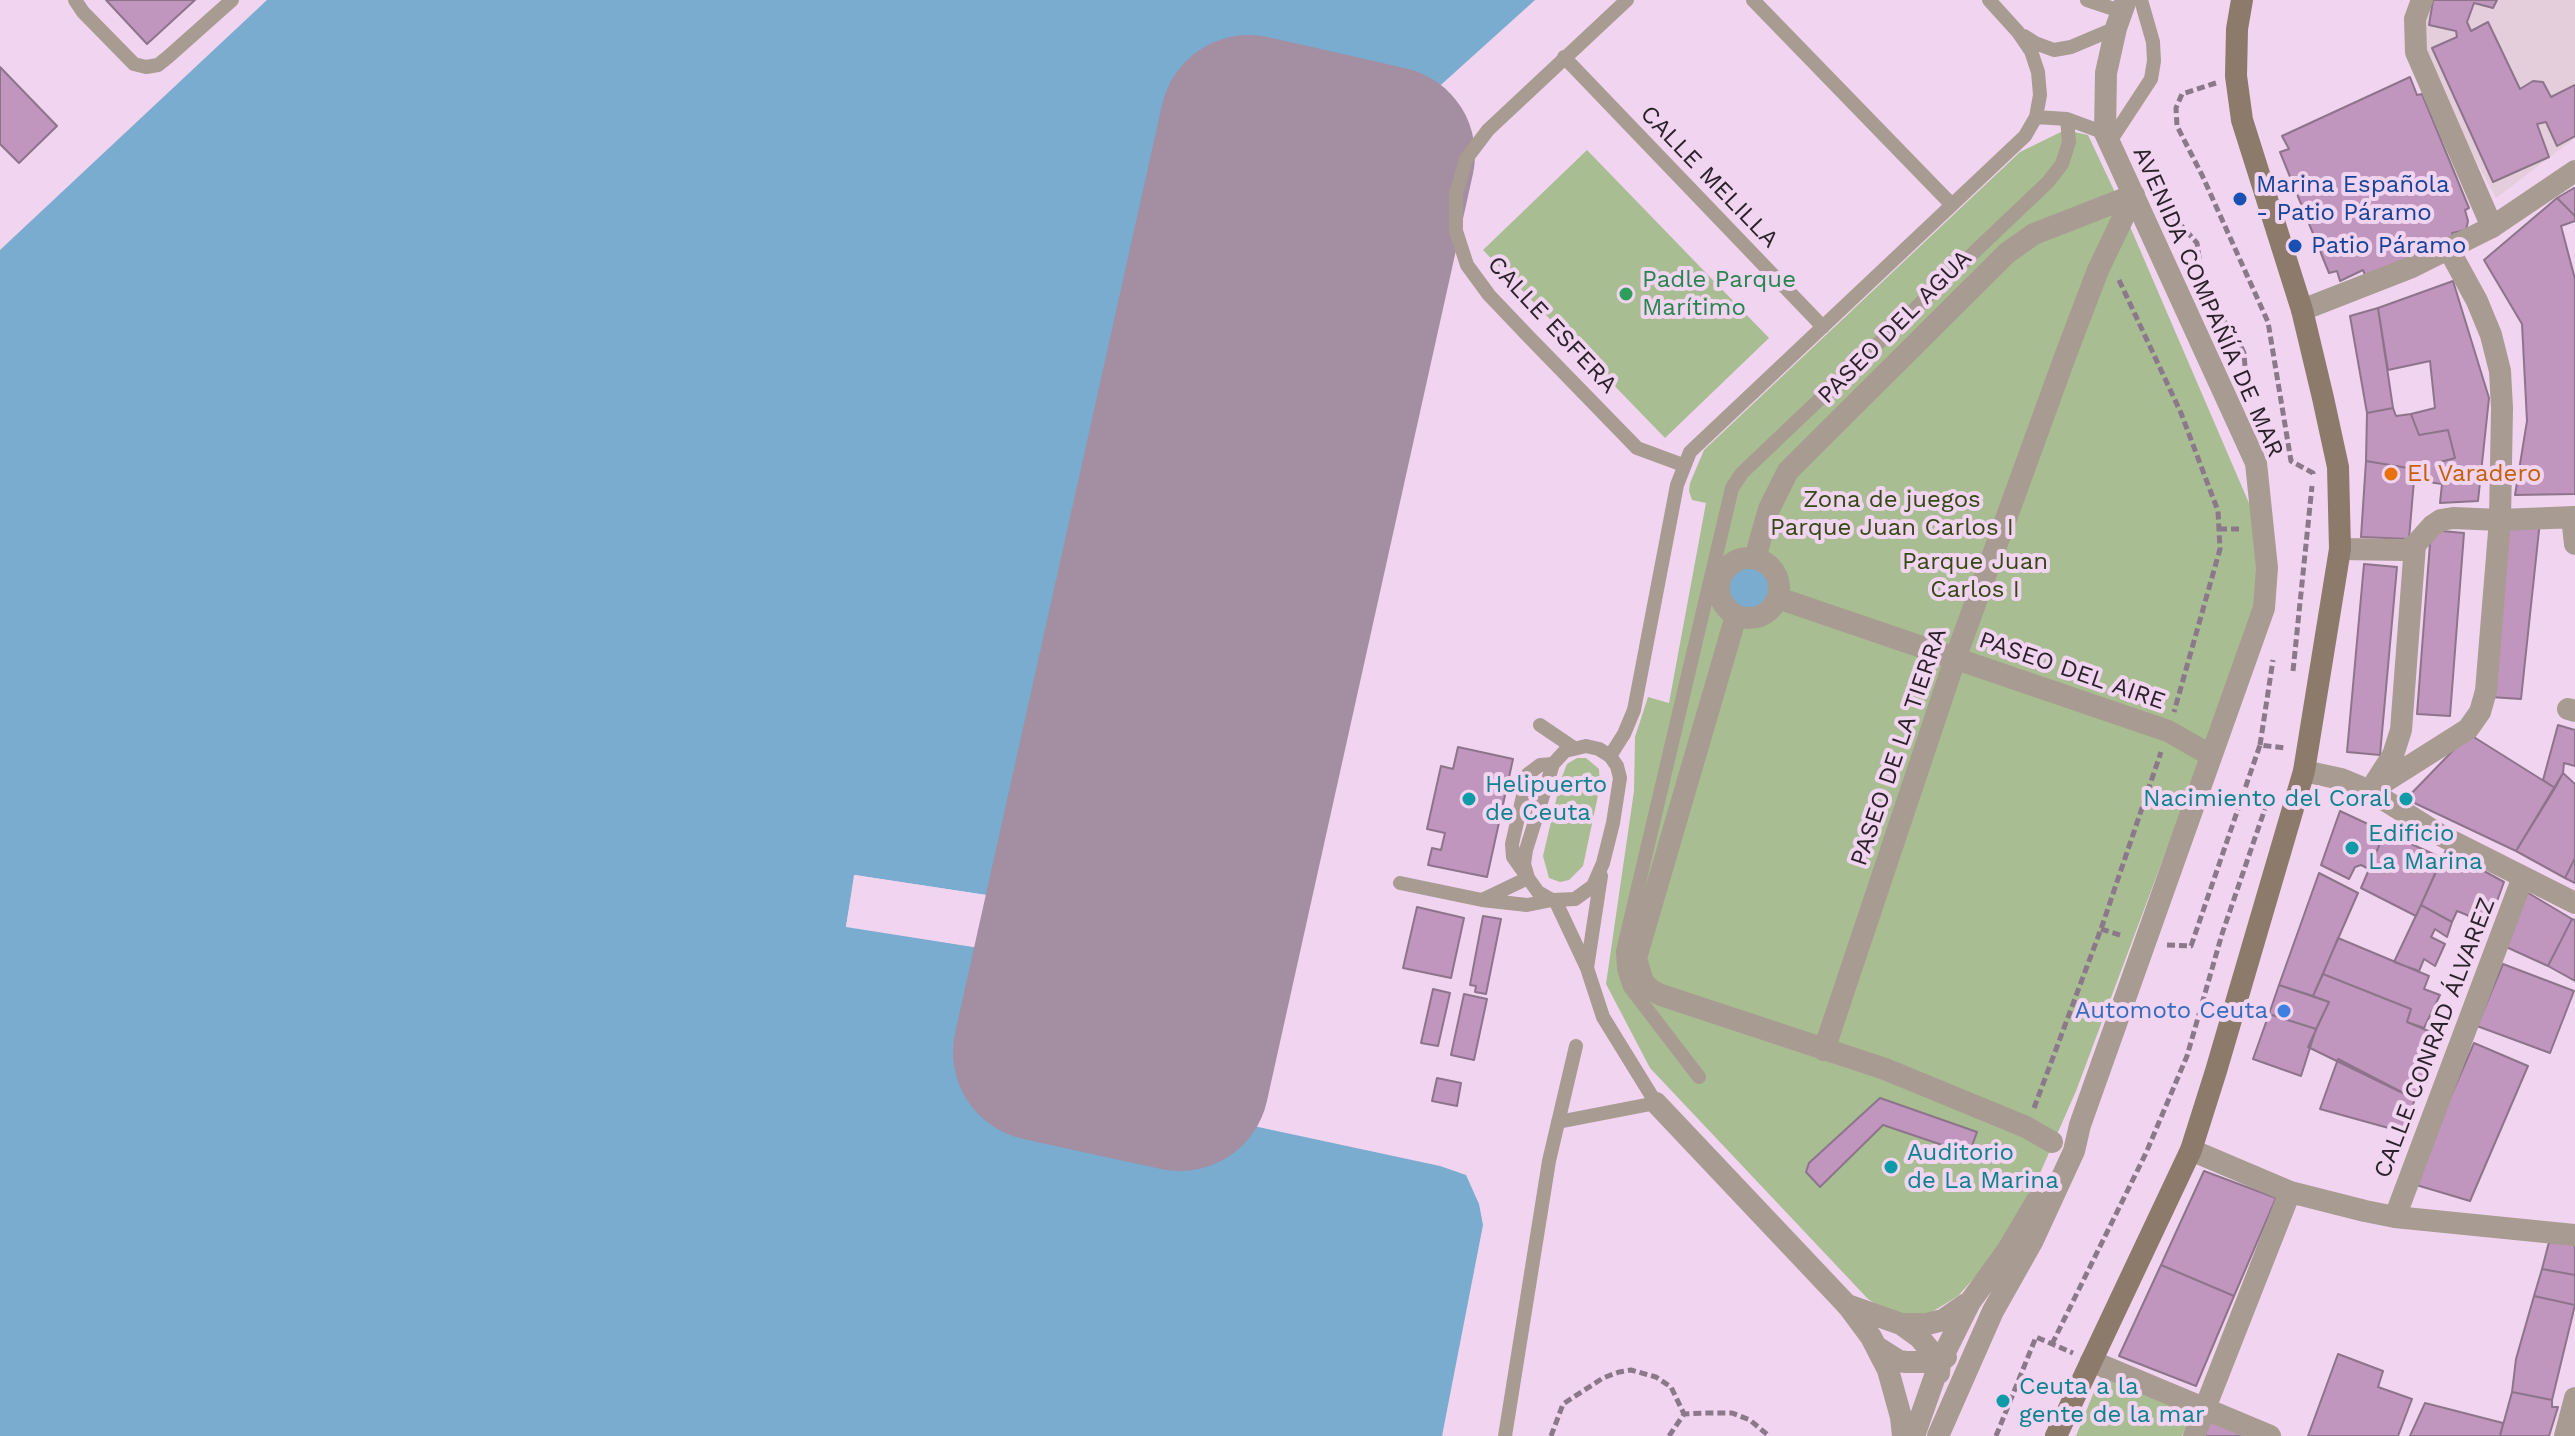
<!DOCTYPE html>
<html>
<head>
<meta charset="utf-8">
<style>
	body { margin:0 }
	canvas { display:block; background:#f1d4ef }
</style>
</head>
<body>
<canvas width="2575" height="1436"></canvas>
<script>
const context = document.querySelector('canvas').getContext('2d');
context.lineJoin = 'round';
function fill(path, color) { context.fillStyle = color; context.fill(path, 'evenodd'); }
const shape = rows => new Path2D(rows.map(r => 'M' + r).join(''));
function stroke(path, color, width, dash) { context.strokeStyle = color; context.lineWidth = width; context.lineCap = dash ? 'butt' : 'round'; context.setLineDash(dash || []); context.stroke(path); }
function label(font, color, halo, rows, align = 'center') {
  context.font = font + ' "Work Sans",sans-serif'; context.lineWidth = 8; context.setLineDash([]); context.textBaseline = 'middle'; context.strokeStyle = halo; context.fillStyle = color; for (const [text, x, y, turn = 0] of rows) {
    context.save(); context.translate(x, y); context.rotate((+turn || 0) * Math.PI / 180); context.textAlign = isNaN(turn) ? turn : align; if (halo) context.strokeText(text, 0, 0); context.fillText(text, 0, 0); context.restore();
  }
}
const education = shape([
	[2422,0,2575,0,2575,138,2496,198,2420,56]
]);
const green = shape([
	[2065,130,2088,135,2119,201,2267,545,2264,581,2211,731,2076,1091,2027,1203,1982,1269,1958,1296,1927,1315,1891,1314,1868,1299,1650,1068,1606,984,1634,791,1635,737,1648,697,1669,703,1706,503,1692,500,1689,491,1690,483,1704,450,2020,152],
	[1587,150,1769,338,1665,438,1483,250],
	[1577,758,1586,758,1599,769,1600,786,1583,866,1569,880,1560,882,1549,878,1543,856,1561,779,1567,764],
	[2100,1377,2191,1414,2182,1436,2076,1436]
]);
const water = shape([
	[267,0,1535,0,1392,129,1242,97,1232,103,1052,905,855,875,846,926,1043,958,1018,1070,1025,1077,1440,1166,1466,1175,1479,1204,1483,1225,1442,1436,0,1436,0,250],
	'1724 588a24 24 0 1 1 48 0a24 24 0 1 1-48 0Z'
]);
const pier = shape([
	[854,875,1052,905,1051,909,858,879,851,923,1044,954,1043,958,846,927]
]);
const runway = shape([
	[1249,124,1386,155,1180,1082,1042,1052,1249,124]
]);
const building = shape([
	[106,0,195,0,147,44,106,0],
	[2433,0,2497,0,2493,8,2474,3,2467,22,2471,31,2488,22,2520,89,2533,81,2543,82,2551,97,2575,85,2575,136,2557,146,2546,122,2537,124,2549,157,2493,182,2432,48,2457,37,2456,31,2429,25,2433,0],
	[0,67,57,126,19,163,0,144,0,67],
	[2410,77,2417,95,2422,94,2469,208,2465,210,2468,221,2466,230,2452,233,2454,238,2366,277,2363,270,2340,281,2337,271,2329,273,2280,152,2289,149,2282,136,2410,77],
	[2574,188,2575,190,2575,216,2557,198,2574,188],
	[2557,198,2575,216,2575,221,2561,226,2575,279,2575,494,2515,495,2527,421,2522,324,2484,260,2557,198],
	[2453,281,2489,398,2478,501,2440,503,2442,484,2440,462,2455,458,2448,430,2419,435,2411,414,2435,408,2430,361,2388,370,2378,308,2453,281],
	[2378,308,2393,408,2367,413,2350,316,2378,308],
	[2393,408,2396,416,2411,414,2419,435,2448,430,2455,458,2440,462,2442,484,2428,482,2426,471,2366,461,2367,413,2393,408],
	[2366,461,2426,471,2428,482,2414,480,2409,539,2361,537,2366,461],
	[2503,520,2540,521,2521,699,2490,697,2503,520],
	[2431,530,2464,533,2450,716,2417,714,2431,530],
	[2364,564,2397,567,2380,755,2347,752,2364,564],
	[2558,725,2575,730,2575,766,2564,763,2563,773,2555,788,2543,780,2558,725],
	[2469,734,2555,788,2516,851,2406,799,2469,734],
	[1458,747,1513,759,1487,877,1428,865,1432,848,1441,850,1445,833,1427,829,1441,766,1453,769,1458,747],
	[2563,773,2575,784,2575,858,2565,878,2516,851,2563,773],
	[2340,811,2385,832,2369,869,2361,865,2355,867,2349,879,2321,865,2340,811],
	[2385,832,2442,858,2416,916,2361,888,2385,832],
	[2446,850,2504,882,2485,934,2467,915,2457,911,2452,922,2421,905,2446,850],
	[2575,858,2575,883,2565,878,2575,858],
	[2319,873,2358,893,2313,996,2279,985,2319,873],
	[2525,891,2572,919,2548,966,2504,946,2525,891],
	[2421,905,2452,922,2447,937,2435,929,2431,937,2445,944,2435,966,2424,959,2419,971,2394,962,2421,905],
	[1417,907,1464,918,1451,978,1403,968,1417,907],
	[1483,916,1501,919,1486,994,1475,992,1476,986,1470,985,1483,916],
	[2572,919,2575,920,2575,981,2548,966,2572,919],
	[2338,938,2429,976,2424,989,2440,995,2424,1028,2407,1022,2411,1009,2323,974,2338,938],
	[2503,964,2574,991,2550,1053,2477,1026,2503,964],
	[2323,974,2411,1009,2407,1022,2438,1035,2415,1099,2308,1047,2329,1002,2313,996,2323,974],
	[2279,985,2329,1002,2316,1029,2269,1014,2279,985],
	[1433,989,1450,993,1438,1046,1421,1043,1433,989],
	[1464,994,1487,999,1474,1060,1451,1055,1464,994],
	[2269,1014,2316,1029,2301,1076,2253,1059,2269,1014],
	[2474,1043,2528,1066,2470,1201,2413,1184,2474,1043],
	[2338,1059,2415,1099,2403,1132,2320,1109,2338,1059],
	[1437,1078,1461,1083,1457,1106,1432,1101,1437,1078],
	[1880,1098,1977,1132,1969,1154,1883,1125,1820,1187,1806,1172,1809,1163,1880,1098],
	[2204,1171,2276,1198,2234,1296,2161,1265,2204,1171],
	[2549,1242,2575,1243,2575,1275,2542,1269,2549,1242],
	[2161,1265,2234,1296,2196,1386,2119,1356,2161,1265],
	[2542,1269,2575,1275,2575,1305,2534,1296,2542,1269],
	[2534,1296,2575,1305,2552,1400,2512,1392,2516,1359,2534,1296],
	[2338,1354,2383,1371,2378,1387,2412,1399,2398,1436,2308,1436,2338,1354],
	[2512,1392,2552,1400,2552,1407,2558,1407,2549,1436,2500,1436,2512,1392],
	[2425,1403,2503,1423,2500,1436,2410,1436,2425,1403],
	[2209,1419,2248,1436,2201,1436,2209,1419]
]);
const path = shape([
	[2216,83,2182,94,2176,108,2177,126,2202,175,2268,322,2291,461,2313,473,2313,476],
	[2170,213,2197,243,2203,285],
	[2119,280,2181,413,2218,511,2220,549,2174,712],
	[2213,308,2235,334,2244,353,2246,380],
	[2258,407,2268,418,2269,433],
	[2219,529,2242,529],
	[2293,671,2312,486],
	[2260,745,2273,660],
	[2101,929,2123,936],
	[2167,945,2191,946,2260,745,2285,748],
	[2034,1108,2101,929,2161,752],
	[2052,1344,2146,1153,2187,1056,2222,934,2268,800],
	[1551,1436,1563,1404,1603,1378,1619,1372,1631,1370,1656,1377,1671,1387,1684,1414],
	[1669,1436,1684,1414,1704,1413,1732,1413,1750,1420,1769,1436],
	[1996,1436,2036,1337,2073,1353]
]);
const service = shape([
	[75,0,83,12,134,64,146,67,158,65,168,57,232,0],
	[1627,0,1488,130,1466,159,1456,194,1456,231,1467,265,1489,295,1529,337,1637,448,1683,465],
	[1753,0,1952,205],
	[2087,0,2123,12],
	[2024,36,2035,43,2054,50,2071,47,2116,28],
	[1564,57,1823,327],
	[2036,117,2067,119,2105,133],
	[2109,143,2151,79,2154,61,2153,42,2141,0],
	[1540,725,1574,748],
	[1586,746,1599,749,1610,756,1617,766,1620,778,1613,823,1603,863,1593,886,1575,899,1552,900,1538,892,1528,878,1524,864,1526,850,1553,764,1565,751,1586,746],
	[1610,756,1624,734,1634,710,1677,485,1690,452,2025,136,2036,117,2040,95,2038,72,2031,51,2018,32,1989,0],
	[1400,883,1482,900,1527,905,1552,900],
	[1482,900,1528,878,1513,857,1512,844,1528,774,1540,765,1553,764],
	[1555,900,1587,968],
	[1699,1077,1630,987,1624,969,1623,951,1732,488,1742,473,2048,182,2062,164,2069,142,2067,119],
	[1558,1122,1656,1103,1603,1017,1587,968,1601,876],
	[1505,1436,1549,1161,1576,1046]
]);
const pedestrian = shape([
	[2422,0,2415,19,2416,52,2492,227],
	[2572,517,2575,544],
	[2340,549,2406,550,2415,545,2432,526,2441,520,2453,518,2500,520,2575,517],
	'1719 588a30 30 0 1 1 60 0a30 30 0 1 1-60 0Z',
	[1755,558,1769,509,1788,471,2007,253,2034,234,2134,195],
	[1778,598,2168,731,2210,755],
	[1736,616,1636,958,1643,982,1651,990,1661,995,1885,1069,2026,1127,2052,1142],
	[2568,709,2575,711],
	[1824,1050,1955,659,2066,354,2098,270,2134,195]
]);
const minor = shape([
	[2302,310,2412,267,2492,227,2575,171],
	[2304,771,2341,779,2370,791,2442,836,2575,903],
	[2373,786,2393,755,2401,730,2415,545],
	[2370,791,2468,729,2480,712,2486,691,2500,520,2502,408,2500,371,2491,335,2477,301,2448,248],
	[1656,1103,1847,1305],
	[2191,1150,2290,1192,2365,1211,2395,1217,2575,1235],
	[2395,1217,2523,877],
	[2091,1361,2270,1436],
	[2194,1436,2290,1192],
	[2565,1436,2575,1398]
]);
const tertiary = shape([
	[1847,1305,1901,1324,1919,1337,1940,1362,1939,1373],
	[1848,1306,1871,1337,1888,1370,1901,1417,1903,1436],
	[1901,1324,1927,1324,1943,1320,1966,1304],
	[1877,1347,1899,1361,1906,1362,1940,1362,1946,1357],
	[1914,1436,1940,1362,1970,1302,2007,1251,2036,1202],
	[1938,1436,1993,1311,2033,1240,2074,1151,2080,1125,2264,608,2267,568,2256,463,2105,133,2106,73,2116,28,2126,0]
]);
const secondary = shape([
	[2056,1436,2191,1150,2216,1071,2304,771,2340,549,2338,467,2323,398,2302,310,2242,120,2236,76,2237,29,2242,0]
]);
const markers = [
	[2240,199,8,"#1a4fb4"],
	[2295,246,8,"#1a4fb4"],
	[1626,294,8,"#2e9e5b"],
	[2391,474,8,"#e8710a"],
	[1469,799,8,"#0f9aa8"],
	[2406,799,8,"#0f9aa8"],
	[2352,848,8,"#0f9aa8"],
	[2284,1011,8,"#3f7fe0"],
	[1891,1167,8,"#0f9aa8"],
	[2003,1401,8,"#0f9aa8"]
];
const streetNames = [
	["CALLE MELILLA",1709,177,46],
	["AVENIDA COMPAÑÍA DE MAR",2208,302,66],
	["CALLE ESFERA",1552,325,47],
	["PASEO DEL AGUA",1895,327,-45],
	["PASEO DEL AIRE",2072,671,19],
	["PASEO DE LA TIERRA",1899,747,-71],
	["CALLE CONRAD ÁLVAREZ",2435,1038,-69]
];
const transitNames = [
	["Marina Española",2256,185],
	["- Patio Páramo",2256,213],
	["Patio Páramo",2311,246]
];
const leisureNames = [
	["Padle Parque",1642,280],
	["Marítimo",1642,308]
];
const foodNames = [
	["El Varadero",2407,474]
];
const parkNames = [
	["Zona de juegos",1892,500],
	["Parque Juan Carlos I",1892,528],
	["Parque Juan",1975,562],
	["Carlos I",1975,590]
];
const cultureNames = [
	["Helipuerto",1485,785],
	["de Ceuta",1485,813],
	["Nacimiento del Coral",2390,799,"right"],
	["Edificio",2368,834],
	["La Marina",2368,862],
	["Auditorio",1907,1153],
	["de La Marina",1907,1181],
	["Ceuta a la",2019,1387],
	["gente de la mar",2019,1415]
];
const shopNames = [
	["Automoto Ceuta",2268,1011]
];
fill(education, '#e4cedb');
fill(green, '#a9bd92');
fill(water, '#79acce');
fill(pier, '#f1d4ef');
stroke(runway, '#a38ea2', 178);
fill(building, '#c096be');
stroke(building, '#8d748b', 2);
stroke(path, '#8c788b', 5, [8, 4]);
stroke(service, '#a89b91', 14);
stroke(pedestrian, '#a89b91', 22);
stroke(minor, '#a89b91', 22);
stroke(tertiary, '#a89b91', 22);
stroke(secondary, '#8c7a6b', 22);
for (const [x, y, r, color] of markers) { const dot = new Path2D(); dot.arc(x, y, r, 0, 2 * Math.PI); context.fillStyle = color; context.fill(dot); stroke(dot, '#f1d4ef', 3); }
label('24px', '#2b212b', '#f1d4ef', streetNames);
label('24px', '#164399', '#f1d4ef', transitNames, 'left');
label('24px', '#27864d', '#f1d4ef', leisureNames, 'left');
label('24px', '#c56008', '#f1d4ef', foodNames, 'left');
label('24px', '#344913', '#f1d4ef', parkNames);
label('24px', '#0d838f', '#f1d4ef', cultureNames, 'left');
label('24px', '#366cbe', '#f1d4ef', shopNames, 'right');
</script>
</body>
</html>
